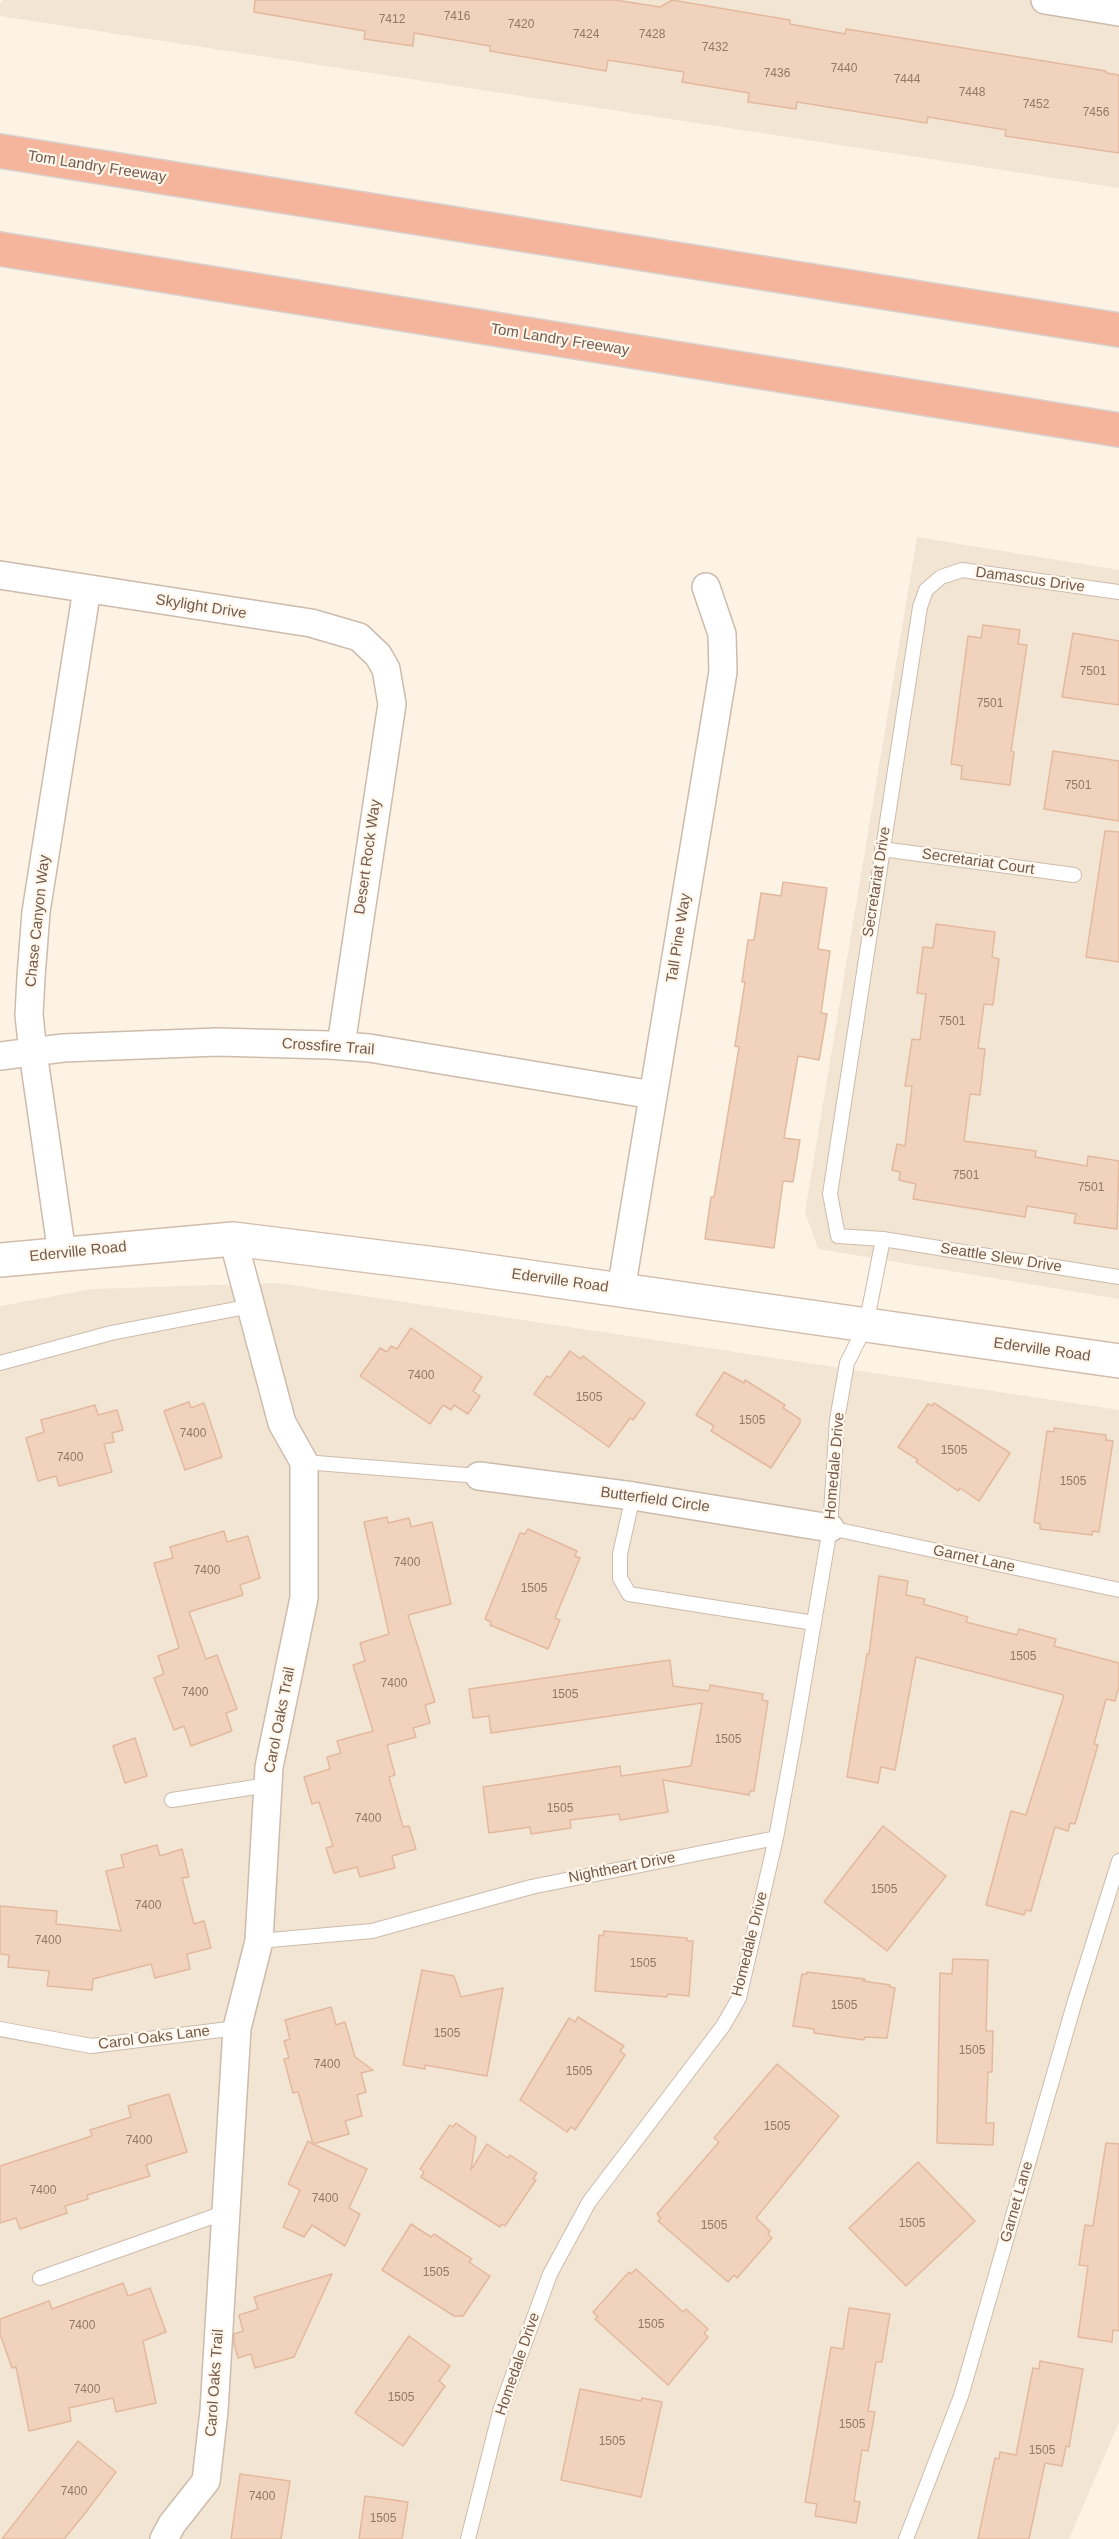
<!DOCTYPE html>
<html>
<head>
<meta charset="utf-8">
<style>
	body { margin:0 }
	canvas { display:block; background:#fcf3e5 }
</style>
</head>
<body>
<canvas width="1119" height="2539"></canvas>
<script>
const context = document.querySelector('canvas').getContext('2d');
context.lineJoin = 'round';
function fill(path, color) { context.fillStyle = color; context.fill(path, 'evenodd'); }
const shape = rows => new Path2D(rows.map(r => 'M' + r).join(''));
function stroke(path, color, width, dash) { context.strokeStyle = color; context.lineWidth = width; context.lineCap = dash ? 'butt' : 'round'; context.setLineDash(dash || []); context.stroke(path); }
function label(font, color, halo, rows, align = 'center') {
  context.font = font + ' Helvetica,sans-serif'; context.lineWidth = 4.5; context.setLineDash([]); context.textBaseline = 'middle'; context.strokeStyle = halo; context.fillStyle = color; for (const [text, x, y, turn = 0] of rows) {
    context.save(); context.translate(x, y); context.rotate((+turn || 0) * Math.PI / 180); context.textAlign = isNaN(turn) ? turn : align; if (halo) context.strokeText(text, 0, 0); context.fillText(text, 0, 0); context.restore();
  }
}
const residential = shape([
	[3,0,1119,0,1119,188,0,16,0,4],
	[917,537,1119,570,1119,1299,818,1249,805,1212],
	[278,1283,1119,1410,1119,2422,1069,2539,0,2539,0,1306,92,1289]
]);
const building = shape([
	[255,0,615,0,660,7,672,0,790,20,790,24,845,34,846,29,1106,71,1106,73,1119,75,1119,153,1005,136,1006,130,928,117,927,123,797,102,796,109,748,102,749,93,682,82,684,72,608,60,606,71,490,51,490,46,414,33,413,46,364,39,365,31,254,12,255,0],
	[983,625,1020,630,1018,644,1027,645,1011,751,1014,752,1010,785,961,779,962,766,951,764,968,636,981,638,983,625],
	[1073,633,1119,641,1119,705,1062,697,1073,633],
	[1053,751,1119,761,1119,821,1044,809,1053,751],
	[1105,831,1119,832,1119,962,1086,957,1105,831],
	[783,882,827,888,818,949,830,951,821,1013,827,1014,819,1060,798,1056,784,1138,800,1140,793,1182,783,1181,774,1248,705,1239,711,1197,714,1197,739,1047,735,1046,745,982,742,982,748,940,754,940,761,893,781,896,783,882],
	[936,924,995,932,992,957,999,959,993,1005,984,1004,978,1048,985,1049,980,1095,970,1094,964,1141,1036,1151,1035,1157,1087,1166,1088,1156,1119,1161,1117,1229,1074,1223,1076,1214,1027,1206,1025,1217,913,1199,916,1184,899,1180,900,1172,892,1170,897,1144,905,1146,912,1086,905,1086,912,1039,920,1040,926,994,917,993,923,947,933,948,936,924],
	[411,1328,482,1377,473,1391,480,1396,468,1414,454,1405,451,1410,443,1405,430,1424,360,1376,380,1348,387,1352,391,1346,397,1349,411,1328],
	[570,1351,581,1359,583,1356,645,1403,633,1420,630,1418,609,1447,534,1394,547,1376,550,1378,570,1351],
	[724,1372,744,1383,745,1380,785,1405,783,1408,800,1419,800,1423,771,1468,711,1431,714,1426,696,1415,724,1372],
	[189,1402,191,1408,204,1403,222,1457,185,1470,164,1411,189,1402],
	[934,1403,1010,1453,979,1501,960,1488,958,1491,916,1462,918,1460,898,1447,928,1404,932,1406,934,1403],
	[95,1405,98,1415,117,1410,123,1430,112,1433,114,1442,104,1444,112,1472,59,1486,56,1476,38,1481,26,1438,44,1432,41,1420,95,1405],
	[1054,1428,1106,1435,1106,1440,1113,1441,1099,1532,1093,1531,1092,1535,1040,1529,1040,1524,1034,1522,1047,1431,1054,1432,1054,1428],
	[387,1517,388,1523,409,1518,411,1527,432,1522,451,1604,408,1615,435,1702,425,1705,430,1723,413,1728,416,1737,387,1745,395,1775,389,1777,403,1827,409,1826,416,1849,392,1856,395,1868,360,1877,357,1867,334,1873,326,1848,333,1846,319,1802,312,1804,304,1777,330,1769,327,1757,341,1753,337,1741,373,1731,353,1665,365,1661,360,1643,389,1634,364,1522,387,1517],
	[528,1529,577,1551,575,1556,580,1558,555,1618,560,1620,548,1649,490,1625,491,1622,485,1619,520,1533,525,1534,528,1529],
	[224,1531,227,1542,248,1536,260,1578,240,1585,243,1595,189,1612,206,1659,217,1655,237,1709,226,1713,232,1731,191,1746,184,1726,174,1730,154,1678,164,1674,158,1656,179,1648,154,1563,173,1558,170,1547,224,1531],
	[879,1576,908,1581,906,1595,925,1599,923,1604,968,1617,966,1622,1017,1635,1019,1629,1056,1639,1054,1646,1119,1663,1119,1686,1115,1701,1106,1699,1094,1744,1098,1745,1075,1824,1070,1823,1068,1831,1055,1827,1031,1911,1026,1910,1024,1915,986,1905,1011,1811,1026,1815,1064,1695,916,1657,895,1770,881,1767,878,1783,847,1777,867,1654,869,1654,879,1576],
	[670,1660,673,1686,709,1691,710,1685,763,1694,762,1700,768,1701,754,1791,750,1791,749,1795,663,1780,668,1812,620,1820,619,1814,570,1820,571,1828,531,1834,530,1827,489,1833,483,1787,620,1766,621,1776,691,1766,702,1703,491,1733,489,1716,473,1718,469,1689,670,1660],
	[135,1738,147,1776,125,1783,113,1746,135,1738],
	[883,1826,946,1876,887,1951,824,1902,883,1826],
	[157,1845,160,1856,182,1849,189,1877,182,1878,194,1924,204,1921,211,1948,187,1954,190,1969,155,1978,151,1964,93,1979,92,1990,47,1986,49,1971,8,1967,9,1955,0,1954,0,1906,57,1911,56,1924,121,1931,106,1871,124,1867,121,1855,157,1845],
	[604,1931,687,1938,687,1941,693,1941,689,1996,668,1994,667,1997,595,1991,599,1935,603,1936,604,1931],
	[953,1959,988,1960,986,2031,993,2031,992,2072,988,2072,986,2123,994,2123,993,2145,937,2143,940,1973,952,1974,953,1959],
	[422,1970,454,1976,461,1997,503,1988,487,2076,425,2065,425,2069,403,2065,422,1970],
	[807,1972,865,1979,863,1981,890,1985,890,1987,895,1988,887,2038,865,2037,864,2040,814,2033,814,2029,793,2026,802,1974,807,1974,807,1972],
	[331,2007,336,2025,345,2022,355,2057,373,2070,361,2073,366,2092,357,2095,362,2116,345,2121,349,2134,313,2144,367,2169,349,2208,360,2214,345,2246,312,2225,304,2237,283,2227,300,2190,288,2184,308,2141,313,2144,298,2092,293,2093,284,2059,289,2058,284,2041,290,2039,285,2020,331,2007],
	[578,2017,624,2046,620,2051,625,2055,575,2130,571,2127,567,2132,520,2100,569,2018,575,2022,578,2017],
	[777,2064,839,2116,756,2218,770,2231,768,2234,772,2238,737,2278,734,2275,728,2282,658,2221,661,2218,657,2214,719,2142,714,2138,777,2064],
	[169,2094,187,2152,146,2165,150,2176,87,2195,88,2199,65,2206,67,2213,20,2229,16,2218,0,2223,0,2166,92,2136,90,2130,131,2117,128,2106,169,2094],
	[456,2123,476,2137,471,2170,487,2144,508,2158,510,2155,537,2173,533,2179,536,2180,505,2226,502,2224,500,2227,421,2177,424,2172,420,2169,450,2125,453,2127,456,2123],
	[1106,2143,1119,2144,1119,2331,1113,2330,1112,2342,1078,2337,1088,2266,1079,2265,1085,2225,1093,2226,1106,2143],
	[918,2162,975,2221,906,2286,849,2228,918,2162],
	[411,2224,431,2237,434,2234,472,2259,469,2262,490,2276,463,2316,454,2316,382,2270,411,2224],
	[636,2269,683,2312,686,2309,708,2329,704,2333,708,2337,668,2385,595,2319,598,2317,593,2312,629,2272,631,2274,636,2269],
	[332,2274,294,2357,255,2368,251,2354,238,2358,234,2344,234,2334,243,2331,239,2315,258,2309,254,2297,332,2274],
	[123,2283,128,2296,150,2288,166,2332,143,2341,156,2403,116,2412,113,2398,69,2408,71,2421,29,2431,16,2367,12,2368,0,2334,0,2319,49,2301,52,2309,123,2283],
	[849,2308,890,2314,882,2362,876,2362,868,2411,875,2412,868,2451,862,2450,854,2501,860,2502,856,2523,815,2516,817,2504,805,2502,831,2347,843,2349,849,2308],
	[409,2336,450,2366,439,2381,445,2386,403,2446,355,2413,409,2336],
	[1040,2361,1083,2369,1069,2447,1066,2446,1062,2466,1045,2463,1029,2539,978,2539,995,2458,999,2459,1000,2452,1016,2455,1033,2368,1039,2369,1040,2361],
	[580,2389,641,2401,642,2398,662,2402,641,2497,561,2480,580,2389],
	[78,2441,116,2472,86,2512,64,2539,2,2539,78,2441],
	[240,2474,290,2481,281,2539,231,2539,240,2474],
	[365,2496,408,2502,402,2539,359,2539,365,2496]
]);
const lane = shape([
	[1119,592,962,570,941,577,926,590,920,607,830,1194,838,1236,883,1239,1119,1277],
	[882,849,1074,875],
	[0,1363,111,1333,251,1306],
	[304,1462,479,1476],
	[633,1496,620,1554,620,1578,629,1594,814,1623],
	[830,1528,1119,1590],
	[172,1800,268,1785],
	[259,1941,372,1931,531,1887,776,1838],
	[0,2029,91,2046,237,2028],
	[40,2278,226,2212],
	[468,2539,501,2408,550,2274,589,2202,723,2026,739,1998,776,1838,794,1740,830,1528,837,1420,847,1363,866,1325,883,1239],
	[906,2539,961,2396,1075,2001,1119,1861]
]);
const street = shape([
	[1045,0,1119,12],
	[0,575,311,623,359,637,378,655,386,669,392,704,341,1045],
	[0,1056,63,1048,217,1042,329,1045,369,1048,653,1095],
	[62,1254,33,1052,29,1015,31,977,36,912,87,589],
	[621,1290,723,672,722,634,706,587],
	[479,1476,633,1496,830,1528],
	[164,2539,172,2524,206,2481,214,2411,237,2028,259,1941,269,1767,304,1598,304,1462,282,1423,233,1239]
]);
const secondary = shape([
	[0,1260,233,1239,452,1266,1119,1361]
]);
const highway = shape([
	[0,151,1119,330],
	[0,249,1119,430]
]);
const numberNames = [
	["7416",457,17],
	["7412",392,20],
	["7420",521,25],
	["7424",586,35],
	["7428",652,35],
	["7432",715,48],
	["7440",844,69],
	["7436",777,74],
	["7444",907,80],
	["7448",972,93],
	["7452",1036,105],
	["7456",1096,113],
	["7501",1093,672],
	["7501",990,704],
	["7501",1078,786],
	["7501",952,1022],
	["7501",966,1176],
	["7501",1091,1188],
	["7400",421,1376],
	["1505",589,1398],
	["1505",752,1421],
	["7400",193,1434],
	["1505",954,1451],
	["7400",70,1458],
	["1505",1073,1482],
	["7400",407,1563],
	["7400",207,1571],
	["1505",534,1589],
	["1505",1023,1657],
	["7400",394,1684],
	["7400",195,1693],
	["1505",565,1695],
	["1505",728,1740],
	["1505",560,1809],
	["7400",368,1819],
	["1505",884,1890],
	["7400",148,1906],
	["7400",48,1941],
	["1505",643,1964],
	["1505",844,2006],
	["1505",447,2034],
	["1505",972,2051],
	["7400",327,2065],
	["1505",579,2072],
	["1505",777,2127],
	["7400",139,2141],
	["7400",43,2191],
	["7400",325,2199],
	["1505",912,2224],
	["1505",714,2226],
	["1505",436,2273],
	["1505",651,2325],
	["7400",82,2326],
	["7400",87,2390],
	["1505",401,2398],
	["1505",852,2425],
	["1505",612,2442],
	["1505",1042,2451],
	["7400",74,2492],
	["7400",262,2497],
	["1505",383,2519]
];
const streetNames = [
	["Tom Landry Freeway",97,167,9],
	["Tom Landry Freeway",560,340,9],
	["Damascus Drive",1030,580,8],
	["Skylight Drive",201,607,9],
	["Desert Rock Way",368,857,-82],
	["Secretariat Court",978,862,8],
	["Secretariat Drive",877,882,-81],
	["Chase Canyon Way",38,921,-84],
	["Tall Pine Way",679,938,-81],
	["Crossfire Trail",328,1047,4],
	["Ederville Road",78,1252,-6],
	["Seattle Slew Drive",1001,1258,9],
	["Ederville Road",560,1281,8],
	["Ederville Road",1042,1350,8],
	["Homedale Drive",835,1466,-85],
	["Butterfield Circle",655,1500,8],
	["Garnet Lane",974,1559,12],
	["Carol Oaks Trail",280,1720,-79],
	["Nightheart Drive",622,1868,-11],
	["Homedale Drive",750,1944,-76],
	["Carol Oaks Lane",154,2038,-7],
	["Garnet Lane",1017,2202,-74],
	["Homedale Drive",518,2364,-71],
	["Carol Oaks Trail",215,2383,-86]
];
fill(residential, '#f3e5d4');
fill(building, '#f1d2bd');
stroke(building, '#e3b99e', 1.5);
stroke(lane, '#cdbbac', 16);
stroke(street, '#cdbbac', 30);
stroke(secondary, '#d2bdac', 36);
stroke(highway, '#d8d1cd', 36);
stroke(lane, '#fff', 14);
stroke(street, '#fff', 27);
stroke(secondary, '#fff', 33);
stroke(highway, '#f5b59d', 33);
label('12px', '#937868', null, numberNames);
label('15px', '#745a4b', '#fff7eb', streetNames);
</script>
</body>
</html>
